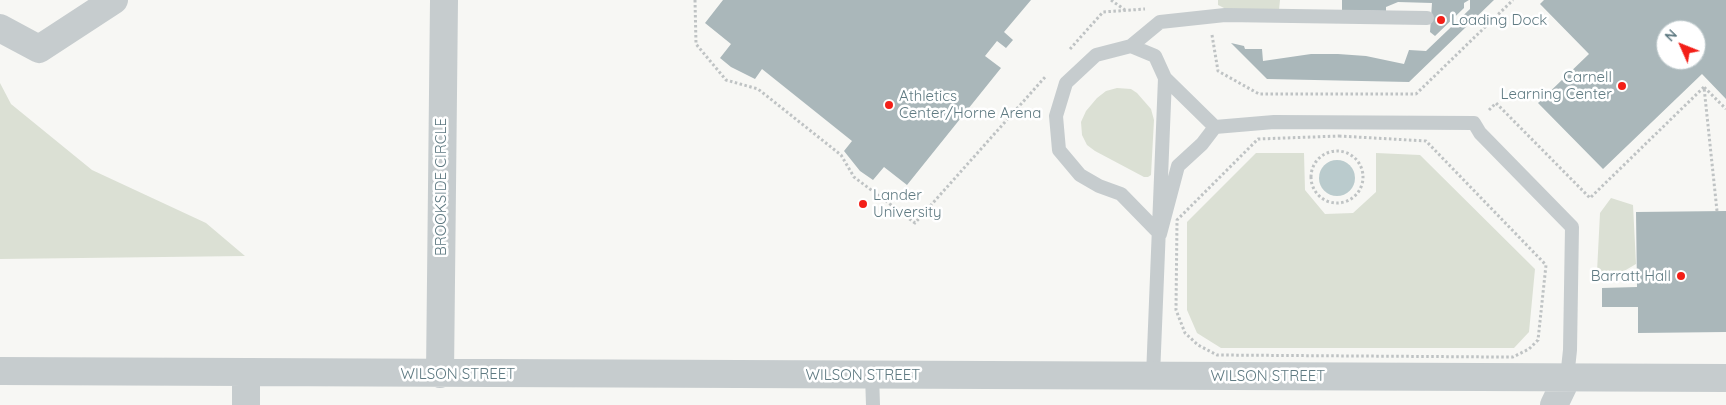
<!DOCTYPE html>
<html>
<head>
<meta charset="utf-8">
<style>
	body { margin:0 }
	#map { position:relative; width:1726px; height:405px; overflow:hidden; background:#f7f7f4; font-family:Quicksand,sans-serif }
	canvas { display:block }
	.north { position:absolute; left:1656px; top:20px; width:50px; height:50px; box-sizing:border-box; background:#fff; border:1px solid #bfcacd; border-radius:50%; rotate:314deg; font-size:14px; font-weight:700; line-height:20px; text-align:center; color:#5f7a82 }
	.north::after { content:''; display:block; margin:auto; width:18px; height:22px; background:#f31f18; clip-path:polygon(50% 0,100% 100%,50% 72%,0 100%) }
</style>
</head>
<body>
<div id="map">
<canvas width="1726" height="405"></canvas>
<div class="north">N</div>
</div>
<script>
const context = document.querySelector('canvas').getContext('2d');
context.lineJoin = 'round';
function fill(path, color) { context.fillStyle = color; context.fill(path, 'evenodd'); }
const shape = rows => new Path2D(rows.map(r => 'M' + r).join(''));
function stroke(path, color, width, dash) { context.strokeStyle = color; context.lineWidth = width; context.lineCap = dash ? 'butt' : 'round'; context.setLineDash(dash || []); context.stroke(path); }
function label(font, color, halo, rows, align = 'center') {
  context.font = font + ' Quicksand,sans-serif'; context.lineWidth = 5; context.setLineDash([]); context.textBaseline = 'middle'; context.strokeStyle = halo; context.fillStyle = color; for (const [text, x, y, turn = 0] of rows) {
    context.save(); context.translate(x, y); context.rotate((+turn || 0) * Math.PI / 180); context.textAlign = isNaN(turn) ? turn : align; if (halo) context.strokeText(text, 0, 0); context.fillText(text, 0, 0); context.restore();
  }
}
const green = shape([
	[1218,0,1280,0,1279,10,1226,9,1218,5],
	[0,83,11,104,92,170,206,223,245,256,0,259],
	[1117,88,1131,89,1137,93,1151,109,1154,120,1151,175,1148,177,1144,177,1095,151,1087,145,1082,135,1081,122,1086,111,1097,98,1106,91],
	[1256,153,1304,153,1305,190,1325,214,1353,213,1376,192,1376,153,1420,155,1535,269,1529,332,1514,348,1221,348,1197,333,1187,310,1187,222],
	[1611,198,1633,205,1636,264,1614,277,1597,272,1600,213]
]);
const water = shape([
	'1319 178a18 18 0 1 1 36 0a18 18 0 1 1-36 0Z'
]);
const building = shape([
	[723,0,1031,0,1004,32,1013,40,1006,48,997,41,985,56,1001,68,907,185,884,167,873,180,860,171,844,151,852,141,762,69,755,79,731,67,720,58,731,44,705,23],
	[1342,0,1469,0,1464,3,1464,8,1435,36,1430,32,1432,3,1398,2,1386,7,1386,11,1342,10],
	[1470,0,1494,0,1409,82,1267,79,1231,43,1244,46,1245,49,1262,49,1263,61,1311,54,1338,54,1366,56,1404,64,1409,50,1426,51,1470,9],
	[1544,0,1726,0,1726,99,1702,74,1603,169,1538,103,1589,54,1540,4],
	[1666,30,1696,30,1696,60,1666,60],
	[1726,211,1726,332,1638,333,1638,307,1602,307,1602,288,1637,287,1636,212]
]);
const path = shape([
	[695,0,696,44,726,80,758,89,841,155,854,177,915,223,1046,76],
	[1111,0,1125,10],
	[1212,35,1218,71,1259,94,1416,94,1513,0],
	[1070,49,1103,12,1145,9],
	[1489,110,1496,103,1590,198,1704,87],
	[1339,136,1426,141,1546,265,1538,340,1529,349,1513,357,1497,357,1217,355,1198,345,1185,333,1176,310,1177,220,1258,139,1339,136],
	'1311 177a26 26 0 1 1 52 0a26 26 0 1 1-52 0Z',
	[1717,211,1704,87,1726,109]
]);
const service = shape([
	[1131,46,1160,22,1225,15,1427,18],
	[1160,234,1178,166,1202,144,1215,127,1274,122,1474,123,1480,133,1572,227,1570,350,1567,378],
	[1160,234,1121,194,1099,186,1080,175,1059,150,1056,116,1066,83,1096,55,1131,46,1155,56,1165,78,1215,127],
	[872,375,873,405],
	[1153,376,1165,78]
]);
const minor = shape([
	[0,28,39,49,114,0],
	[0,371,1726,378],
	[246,373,246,405],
	[440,374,444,0],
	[1554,405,1567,378]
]);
const markers = [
	[1441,20,5,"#f31f18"],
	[1622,86,5,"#f31f18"],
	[889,105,5,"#f31f18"],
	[863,204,5,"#f31f18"],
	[1681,276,5,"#f31f18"]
];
const poiNames = [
	["Loading Dock",1451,20],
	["Carnell",1612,77,"right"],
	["Learning Center",1612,94,"right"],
	["Athletics",899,96],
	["Center/Horne Arena",899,113],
	["Lander",873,195],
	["University",873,212],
	["Barratt Hall",1671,276,"right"]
];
const streetNames = [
	["BROOKSIDE CIRCLE",441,187,-90],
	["WILSON STREET",458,374],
	["WILSON STREET",863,375],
	["WILSON STREET",1268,376]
];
fill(green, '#dbe0d4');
fill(water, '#bacbcd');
fill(building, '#aab7ba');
stroke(path, '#bfc3c4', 3, [2.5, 2.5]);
stroke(service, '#c6ccce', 14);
stroke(minor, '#c6ccce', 28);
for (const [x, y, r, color] of markers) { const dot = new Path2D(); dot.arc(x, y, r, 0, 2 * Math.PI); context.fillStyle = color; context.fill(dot); stroke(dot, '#fff', 2); }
label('15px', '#5f7a82', '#fff', poiNames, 'left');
label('15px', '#5f7a82', '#fff', streetNames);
</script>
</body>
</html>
